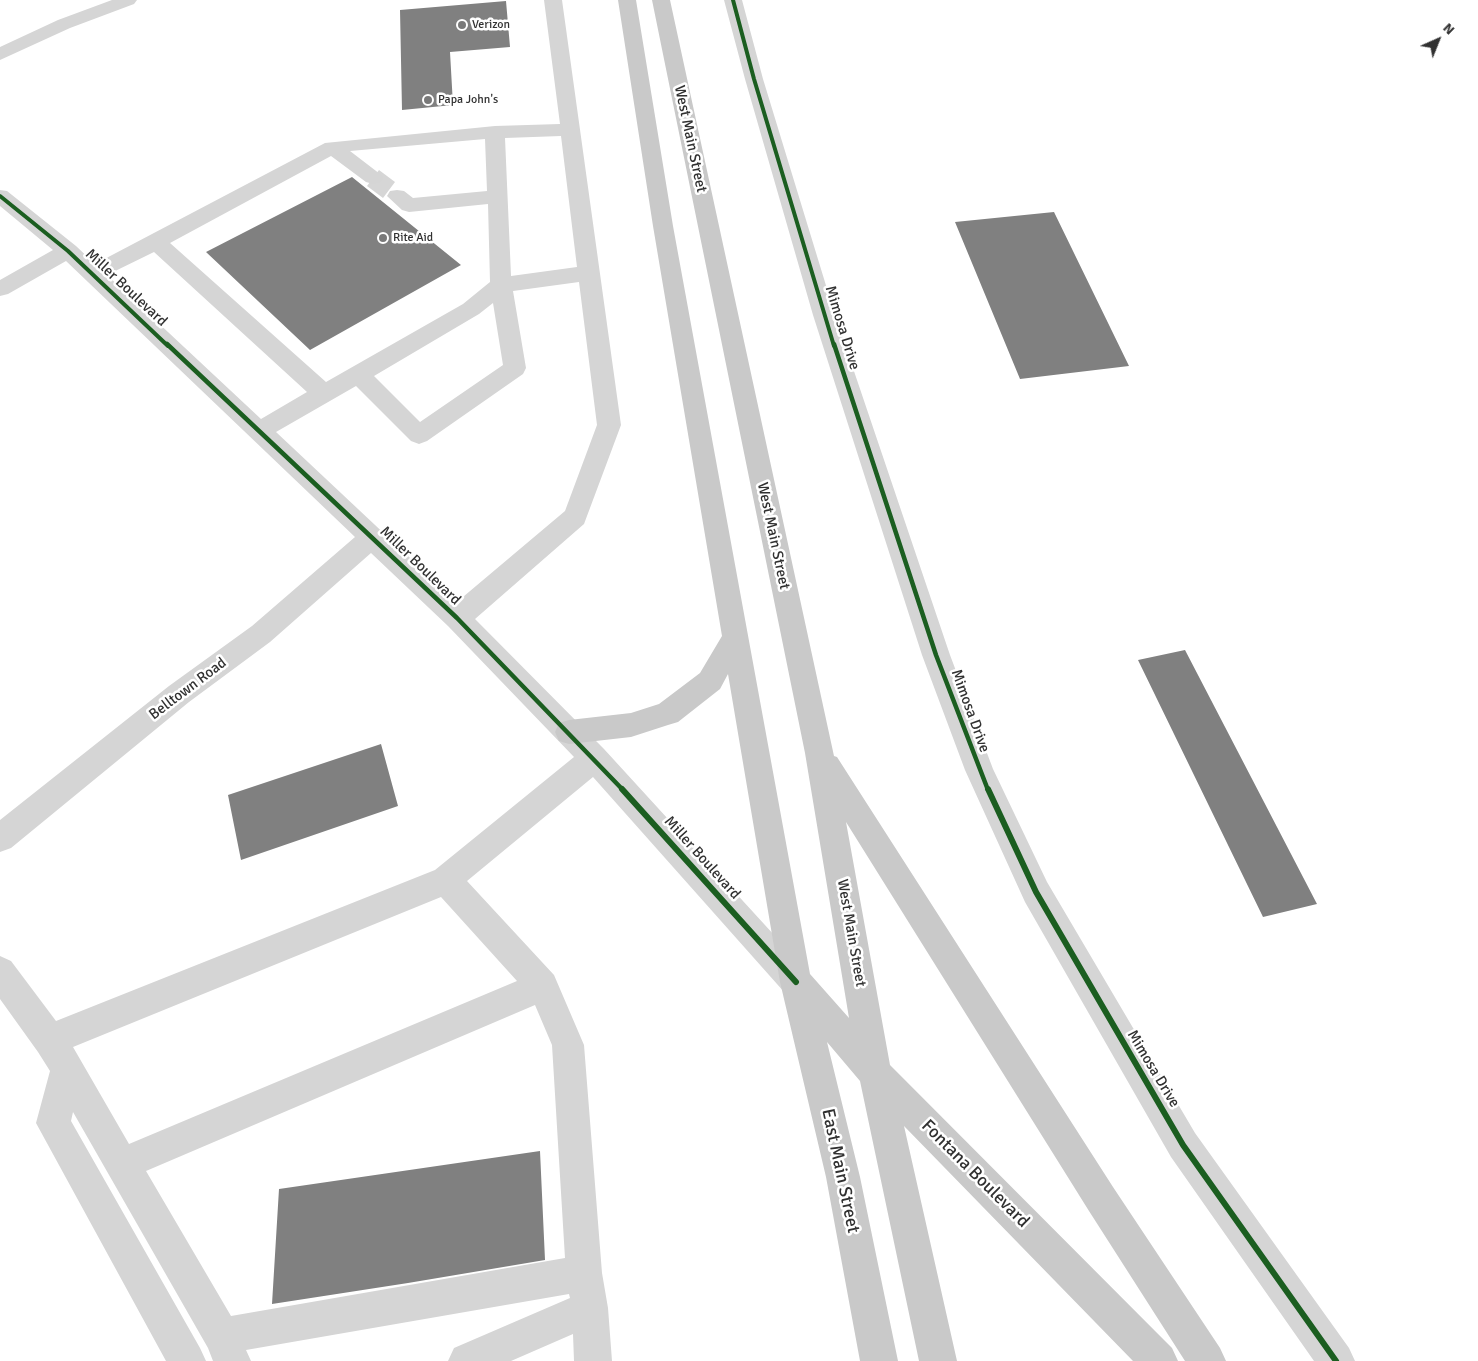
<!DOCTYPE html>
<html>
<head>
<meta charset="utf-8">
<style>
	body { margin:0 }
	#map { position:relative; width:1478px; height:1361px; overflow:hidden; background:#fff; font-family:Signika,sans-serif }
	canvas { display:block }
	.north { position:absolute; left:1413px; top:15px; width:50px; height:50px; -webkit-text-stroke:4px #fff; paint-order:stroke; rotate:44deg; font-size:14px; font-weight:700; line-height:20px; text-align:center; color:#313131 }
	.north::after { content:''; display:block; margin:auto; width:18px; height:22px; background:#313131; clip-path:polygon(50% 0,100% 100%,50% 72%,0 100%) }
</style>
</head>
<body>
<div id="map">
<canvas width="1478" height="1361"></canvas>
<div class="north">N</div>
</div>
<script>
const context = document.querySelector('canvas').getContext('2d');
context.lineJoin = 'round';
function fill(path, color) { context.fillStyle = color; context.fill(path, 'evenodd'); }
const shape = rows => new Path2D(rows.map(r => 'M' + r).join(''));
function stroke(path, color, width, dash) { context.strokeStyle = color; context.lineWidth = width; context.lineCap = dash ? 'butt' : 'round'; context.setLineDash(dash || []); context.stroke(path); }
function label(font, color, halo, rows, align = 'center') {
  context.font = font + ' Signika,sans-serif'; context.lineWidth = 5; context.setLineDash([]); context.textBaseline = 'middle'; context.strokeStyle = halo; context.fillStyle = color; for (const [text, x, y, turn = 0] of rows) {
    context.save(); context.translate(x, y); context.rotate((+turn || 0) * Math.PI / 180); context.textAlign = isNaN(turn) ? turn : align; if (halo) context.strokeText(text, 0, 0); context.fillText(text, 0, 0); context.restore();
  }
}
const building = shape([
	[506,1,510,47,450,52,453,105,402,110,400,10],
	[352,177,461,265,310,350,206,252],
	[1054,212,1129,366,1020,379,955,222],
	[1185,650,1317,904,1263,917,1138,660],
	[381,744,398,806,241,860,228,795],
	[540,1151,545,1260,408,1283,272,1304,279,1189]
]);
const minorTunnel = shape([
	[373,178,397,196]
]);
const minor = shape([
	[112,0,137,0,134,4,70,28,0,60,0,47,58,20,112,0],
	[544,0,562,0,621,425,584,524,475,619,604,749,807,971,812,982,807,993,796,998,785,993,593,777,467,881,554,975,584,1045,602,1273,608,1308,612,1361,574,1361,573,1334,511,1361,448,1361,454,1348,570,1298,569,1294,246,1350,251,1361,213,1361,208,1348,73,1112,71,1121,200,1348,206,1361,166,1361,36,1123,50,1071,38,1052,0,999,0,956,11,961,56,1021,435,870,574,757,448,626,371,553,270,642,189,702,11,848,0,852,0,820,169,686,252,626,355,537,66,261,8,294,0,296,0,280,53,250,0,206,0,190,7,191,76,246,95,264,325,143,495,126,560,124,544,0],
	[561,136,577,267,511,276,505,138,561,136],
	[485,139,487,191,413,198,404,191,397,190,390,191,387,196,402,210,409,212,488,204,490,282,463,304,326,382,170,243,331,156,366,182,373,184,380,182,383,178,380,174,350,151,485,139],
	[154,252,307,392,261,419,107,275,154,252],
	[579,282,597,425,565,511,457,602,276,432,356,386,411,441,419,444,427,441,523,374,526,368,513,291,579,282],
	[493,303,503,365,420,422,374,376,479,314,493,303],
	[441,897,517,981,129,1144,73,1047,441,897],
	[535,1005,552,1045,565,1258,231,1316,146,1171,535,1005],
	[724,0,742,0,763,79,835,315,950,655,993,769,1047,882,1195,1133,1349,1348,1355,1361,1314,1361,1171,1157,1025,902,965,770,922,655,813,315,745,79,724,0]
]);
const major = shape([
	[618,0,636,0,673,226,810,974,849,1018,805,753,652,0,670,0,834,756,837,757,1113,1187,1220,1348,1226,1361,1185,1361,1089,1211,846,822,890,1065,1172,1348,1178,1361,1133,1361,904,1126,957,1361,919,1361,860,1081,827,1042,860,1177,898,1361,860,1361,826,1177,780,982,728,674,720,689,678,722,668,725,631,737,569,744,559,741,555,732,559,723,569,720,631,713,659,704,700,673,722,636,653,226,618,0]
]);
const cyclewayFar2 = shape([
	[733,0,754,79,834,346],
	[0,196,68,251,168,346]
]);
const cyclewayFar1 = shape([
	[167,344,457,618,623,790],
	[834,344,936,655,988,790]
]);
const cycleway = shape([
	[622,789,796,982],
	[988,789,1036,892,1183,1145,1336,1361]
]);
const markers = [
	[462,25,5,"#797979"],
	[428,100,5,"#797979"],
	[383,238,5,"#797979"]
];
const farPoinames = [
	["Verizon",472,25],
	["Papa John's",438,100],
	["Rite Aid",393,238]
];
const streetNames = [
	["West Main Street",690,139,78],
	["Miller Boulevard",126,288,43],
	["Mimosa Drive",842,328,73],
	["West Main Street",773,536,78],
	["Miller Boulevard",420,566,44],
	["Belltown Road",188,689,-37],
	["Mimosa Drive",970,711,70],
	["Miller Boulevard",702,858,48],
	["West Main Street",851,933,80],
	["Mimosa Drive",1153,1069,59]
];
const nearStreetnames = [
	["East Main Street",840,1171,78],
	["Fontana Boulevard",975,1174,45]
];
fill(building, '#808080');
stroke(minorTunnel, '#d6d6d6', 20, [20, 10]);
fill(minor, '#d5d5d5');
fill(major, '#c9c9c9');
stroke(cyclewayFar2, '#1b5e20', 4);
stroke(cyclewayFar1, '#1b5e20', 4.5);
stroke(cycleway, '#1b5e20', 6);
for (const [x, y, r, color] of markers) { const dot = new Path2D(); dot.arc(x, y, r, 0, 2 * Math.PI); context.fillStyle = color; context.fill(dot); stroke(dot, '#fff', 2); }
label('12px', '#313131', '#fff', farPoinames, 'left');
label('15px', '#313131', '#fff', streetNames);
label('18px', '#313131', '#fff', nearStreetnames);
</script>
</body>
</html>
